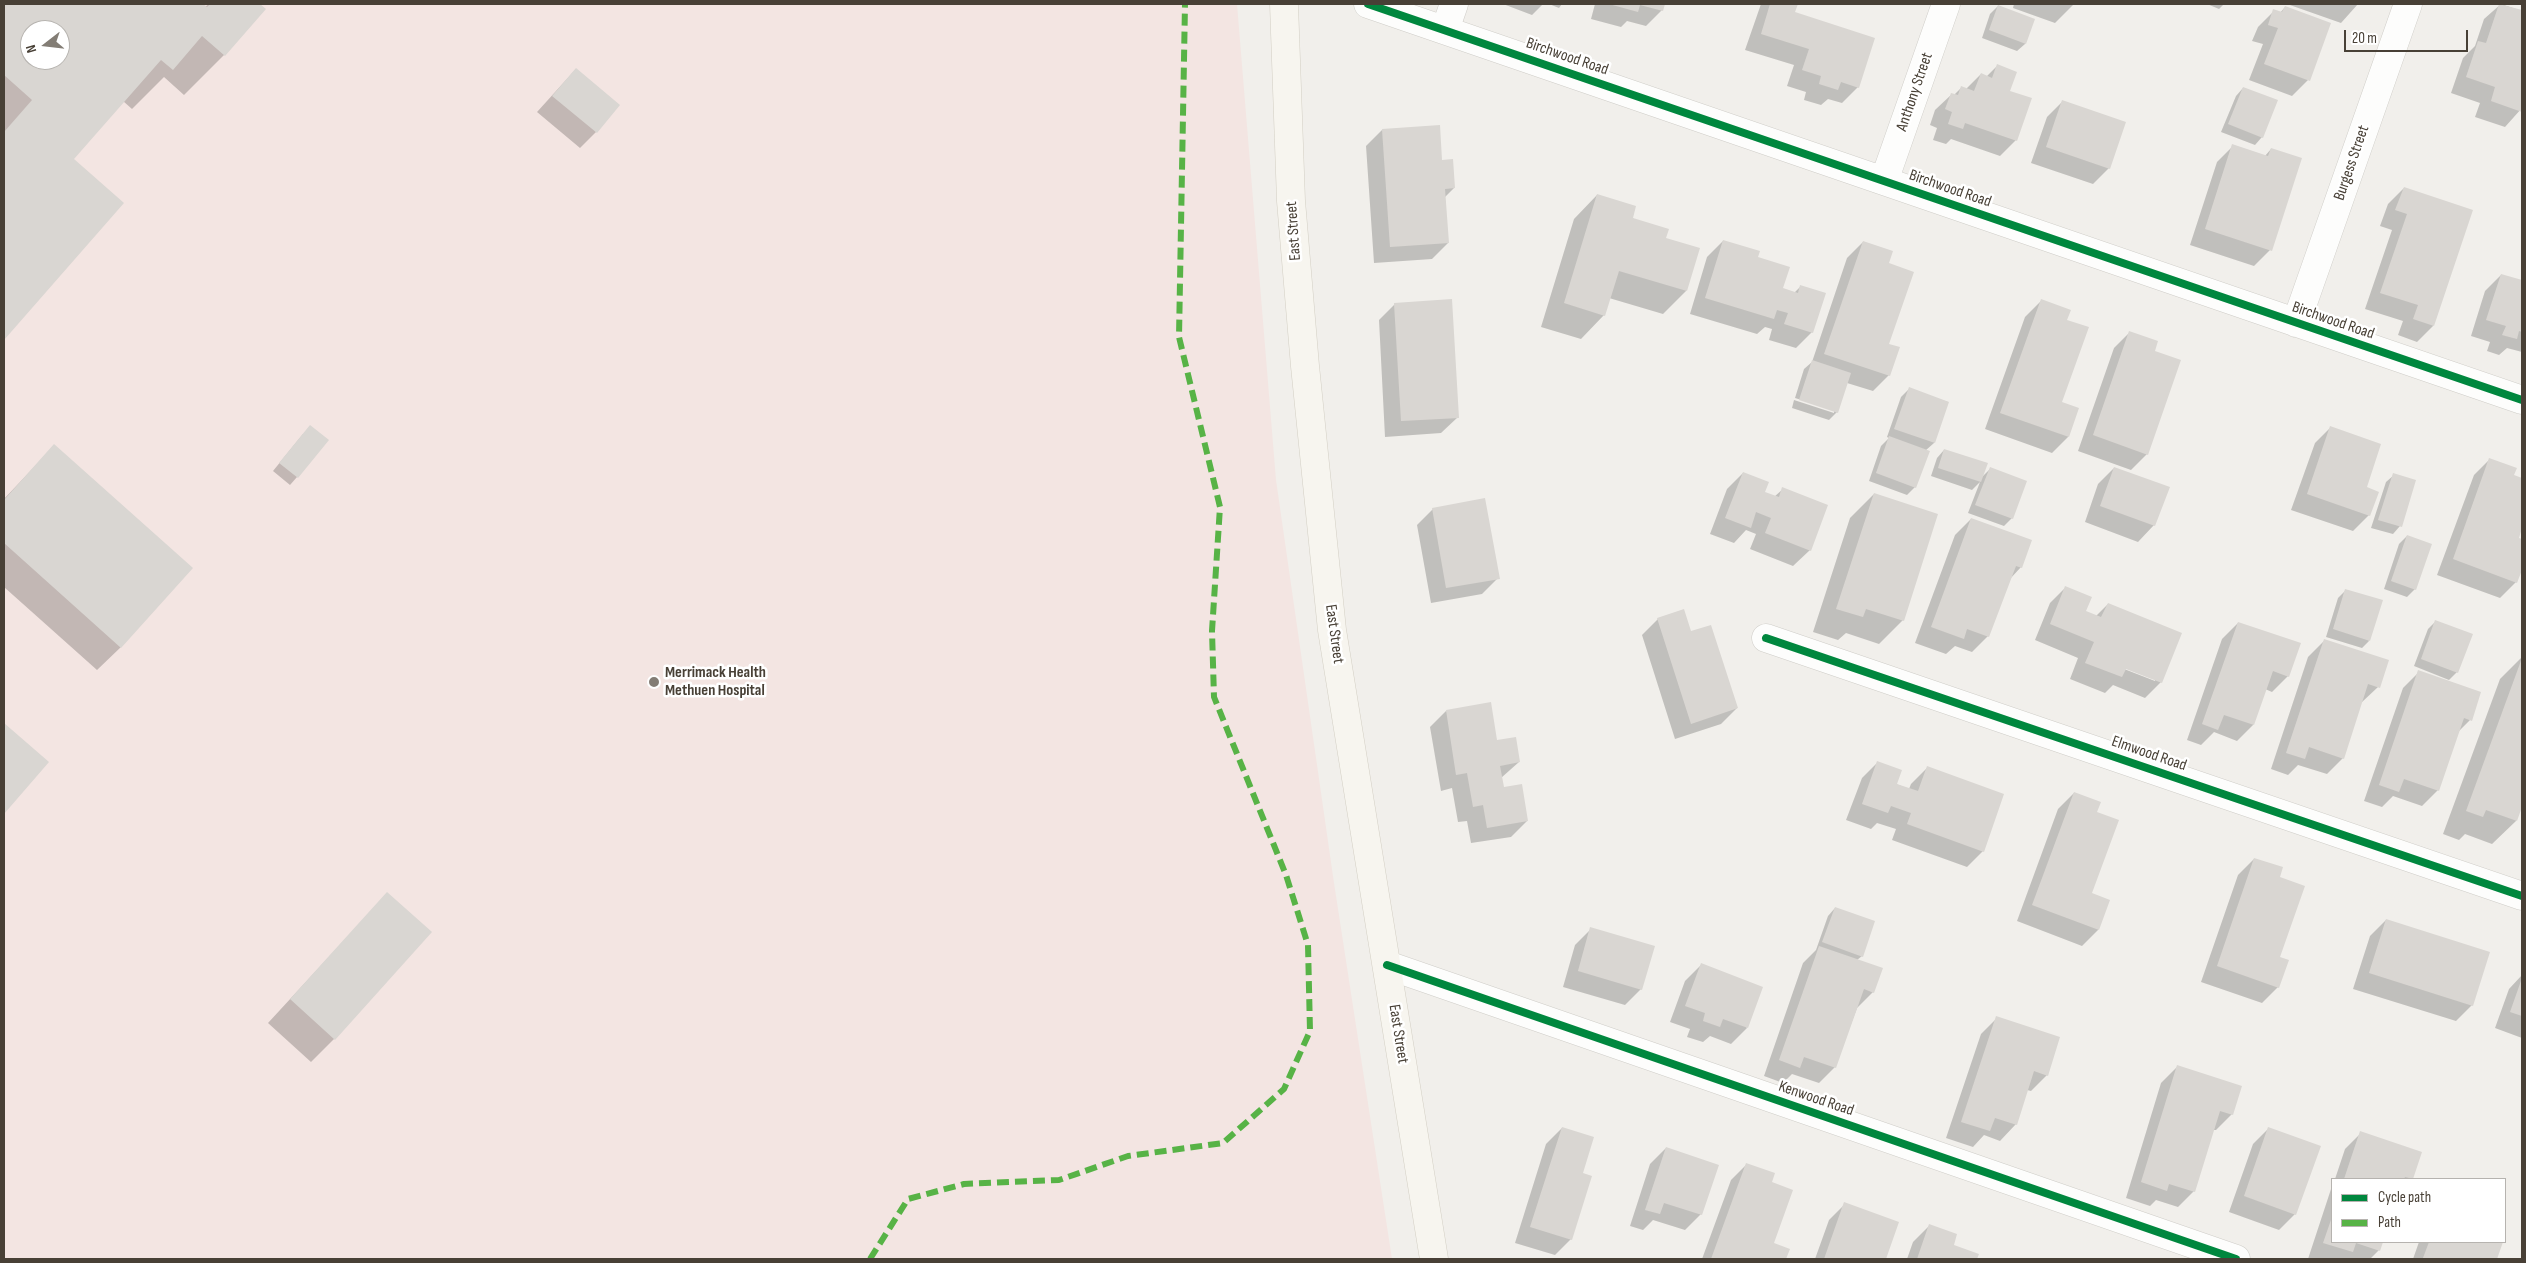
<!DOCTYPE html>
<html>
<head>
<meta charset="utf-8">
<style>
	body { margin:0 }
	#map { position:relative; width:2526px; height:1263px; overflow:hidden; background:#f1efeb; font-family:"Sofia Sans Condensed",sans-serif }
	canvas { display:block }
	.frame { position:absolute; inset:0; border:5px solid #484036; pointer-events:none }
	.legend { position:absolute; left:2331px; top:1178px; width:175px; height:65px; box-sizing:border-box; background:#fff; border:1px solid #b6b3af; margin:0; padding:6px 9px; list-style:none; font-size:15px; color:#484036 }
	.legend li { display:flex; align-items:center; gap:10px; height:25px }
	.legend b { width:25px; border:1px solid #b6b3af }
	.north { position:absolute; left:20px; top:20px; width:50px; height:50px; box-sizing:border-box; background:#fff; border:1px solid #b6b3af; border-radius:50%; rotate:254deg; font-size:14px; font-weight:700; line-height:20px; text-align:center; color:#484036 }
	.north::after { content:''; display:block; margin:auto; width:18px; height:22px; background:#837d75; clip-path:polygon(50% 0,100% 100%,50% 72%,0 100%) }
	.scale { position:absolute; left:2344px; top:30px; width:124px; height:22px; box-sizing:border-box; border:2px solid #484036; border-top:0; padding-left:6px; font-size:15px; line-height:18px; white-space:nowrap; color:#484036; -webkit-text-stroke:4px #fff; paint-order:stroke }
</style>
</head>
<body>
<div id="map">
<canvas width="2526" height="1263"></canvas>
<div class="frame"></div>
<ul class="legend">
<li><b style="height:6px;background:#00873e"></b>Cycle path</li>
<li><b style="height:6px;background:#57b346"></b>Path</li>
</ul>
<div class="north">N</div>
<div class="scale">20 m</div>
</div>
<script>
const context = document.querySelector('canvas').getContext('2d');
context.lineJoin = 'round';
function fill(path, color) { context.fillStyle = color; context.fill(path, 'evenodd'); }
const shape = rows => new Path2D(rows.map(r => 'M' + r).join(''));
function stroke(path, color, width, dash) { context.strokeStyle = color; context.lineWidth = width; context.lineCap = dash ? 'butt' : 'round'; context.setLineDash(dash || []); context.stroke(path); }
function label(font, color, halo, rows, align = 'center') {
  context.font = font + ' "Sofia Sans Condensed",sans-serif'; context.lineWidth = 5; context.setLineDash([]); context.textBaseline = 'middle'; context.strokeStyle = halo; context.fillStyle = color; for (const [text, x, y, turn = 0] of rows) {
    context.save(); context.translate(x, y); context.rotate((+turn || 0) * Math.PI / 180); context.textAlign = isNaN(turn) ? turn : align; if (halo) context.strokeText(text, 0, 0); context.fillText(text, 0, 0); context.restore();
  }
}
const medical = shape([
	[4,4,1237,4,1276,480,1334,883,1392,1259,4,1259],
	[30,30,60,30,60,60,30,60]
]);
const shadow = shape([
	[4,4,201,4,205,7,209,4,258,4,264,9,224,55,184,95,164,77,132,109,123,101,72,159,122,203,4,338],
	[30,30,60,30,60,60,30,60],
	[1503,4,1543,4,1532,15],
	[1549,4,1562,4,1559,8],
	[1595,4,1664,4,1662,10,1646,26,1627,21,1621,27,1591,19],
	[1761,4,1796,4,1793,13,1858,87,1842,103,1828,99,1821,105,1804,100,1806,92,1787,86,1794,65,1745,50],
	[2014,4,2074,4,2055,23,2013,8],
	[2207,4,2224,4,2219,9],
	[2287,4,2358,4,2341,23],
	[2501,4,2522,11,2522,108,2505,127,2475,117,2480,103,2451,93,2463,58,2475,46,2484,19],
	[1998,6,2033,20,2025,44,2017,51,1982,38,1990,14],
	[2285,7,2308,80,2292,96,2249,80,2263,44,2252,41,2258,27,2274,11,2280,13],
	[1997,66,2016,140,2000,156,1951,139,1946,144,1933,140,1937,128,1930,125,1935,110,1952,94,1954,95,1962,87,1966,89,1981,74,1986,77],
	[576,69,596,132,580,148,537,112],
	[2243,88,2262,137,2255,145,2221,132,2236,96],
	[2063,101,2109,168,2093,184,2031,163,2047,117],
	[1382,130,1441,161,1454,188,1445,197,1448,243,1432,259,1374,263,1366,146],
	[2233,146,2265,156,2271,149,2270,250,2254,266,2190,245,2217,162],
	[2404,188,2433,326,2417,342,2398,335,2403,321,2365,309,2392,230,2380,226,2388,204],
	[1597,195,1665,239,1699,249,1686,291,1663,314,1609,298,1604,315,1581,339,1541,327,1574,219],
	[1723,241,1756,258,1782,289,1794,293,1800,287,1812,332,1796,348,1769,340,1772,329,1765,327,1757,334,1690,314,1707,257],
	[1863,242,1887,264,1889,375,1873,391,1847,383,1837,412,1829,420,1792,408,1794,400,1834,413,1834,410,1795,398,1804,369,1812,362,1847,258],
	[2501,275,2522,282,2522,352,2507,348,2499,355,2487,351,2490,342,2471,336,2485,291],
	[2041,301,2066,320,2061,403,2077,409,2068,437,2052,453,1985,429,2025,317],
	[1395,304,1458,417,1441,433,1385,437,1379,320],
	[2130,332,2154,351,2147,454,2131,470,2078,451,2114,348],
	[1909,389,1948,402,1934,443,1925,451,1915,487,1907,495,1869,481,1881,446,1889,438,1887,437,1901,397],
	[2331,427,2365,488,2369,515,2353,531,2291,510,2315,443],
	[303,434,297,477,290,485,273,471],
	[54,446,121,647,97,670,4,587,4,499],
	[1944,450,1982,477,1990,469,2012,518,2004,526,1968,513,1980,482,1972,490,1931,476,1937,458],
	[2490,459,2513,476,2522,479,2522,525,2517,539,2522,540,2522,567,2516,582,2500,598,2437,575,2474,475],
	[2114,468,2154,525,2138,542,2085,522,2098,484],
	[1743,473,1763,492,1774,497,1783,489,1810,550,1793,566,1750,549,1756,534,1746,530,1734,543,1710,534,1727,489],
	[2394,475,2400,526,2393,534,2371,528,2386,482],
	[1874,494,1903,620,1879,644,1846,633,1838,640,1813,632,1850,518],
	[1433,509,1498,578,1482,594,1431,603,1417,525],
	[1971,519,2021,567,2010,579,1988,636,1972,652,1955,646,1946,654,1915,643,1955,535],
	[2407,536,2415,589,2407,597,2384,589,2399,544],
	[2066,587,2084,611,2096,616,2108,604,2161,682,2145,698,2113,685,2105,693,2070,679,2078,658,2035,640,2050,603],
	[2120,665,2155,679,2155,681,2119,667],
	[2346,590,2369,641,2362,648,2326,637,2338,598],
	[1658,619,1691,633,1737,708,1721,724,1675,739,1642,635],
	[2436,621,2457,672,2449,680,2414,666,2428,629],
	[2238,623,2288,676,2272,692,2265,689,2253,725,2237,741,2214,732,2201,745,2187,740,2222,639],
	[2324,641,2378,687,2361,703,2343,758,2327,774,2298,765,2288,775,2271,769,2308,657],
	[2522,657,2522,803,2516,821,2492,844,2465,834,2459,840,2443,834,2500,679],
	[2419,672,2470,720,2458,732,2438,790,2422,806,2393,796,2382,807,2364,801,2403,688],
	[1446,711,1496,742,1519,762,1501,778,1503,789,1527,821,1511,837,1471,843,1467,821,1458,822,1452,788,1441,791,1430,727],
	[4,725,47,762,4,812],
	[1878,762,1896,784,1909,789,1911,784,1927,768,1983,851,1967,867,1892,840,1896,829,1877,823,1871,829,1846,820,1862,778],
	[2074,793,2096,813,2090,894,2109,901,2098,930,2082,946,2017,921,2058,809],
	[2254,859,2278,878,2278,987,2262,1003,2201,982,2238,875],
	[387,894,334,1039,311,1062,268,1023],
	[1835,908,1862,956,1857,960,1873,992,1857,1008,1835,1067,1819,1083,1792,1074,1783,1083,1764,1076,1803,963,1816,950,1828,916],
	[2386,920,2472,1005,2456,1021,2353,989,2370,936],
	[1591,929,1641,989,1625,1005,1563,987,1575,945],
	[1701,965,1747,1028,1731,1044,1710,1036,1703,1042,1687,1037,1690,1029,1670,1022,1685,981],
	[2522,975,2522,1038,2495,1028,2509,989],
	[1997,1018,2047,1075,2031,1091,2027,1090,2016,1124,2000,1141,1984,1135,1973,1147,1946,1138,1981,1034],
	[2177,1067,2232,1114,2216,1130,2213,1130,2194,1191,2178,1207,2156,1200,2150,1206,2126,1198,2161,1083],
	[1562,1128,1581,1174,1571,1239,1555,1255,1515,1243,1546,1144],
	[2269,1128,2295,1214,2279,1230,2229,1212,2253,1144],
	[2361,1133,2421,1153,2412,1179,2335,1179,2345,1149],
	[1666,1148,1701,1214,1685,1230,1653,1220,1643,1230,1630,1226,1650,1164],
	[1747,1164,1770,1183,1773,1244,1788,1249,1784,1259,1702,1259,1731,1180],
	[2332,1186,2332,1242,2382,1242,2379,1250,2370,1259,2308,1259],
	[1845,1204,1897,1223,1884,1259,1815,1259,1829,1220],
	[1929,1226,1952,1246,1978,1255,1976,1259,1907,1259,1913,1242],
	[2419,1242,2502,1242,2495,1259,2413,1259]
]);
const building = shape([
	[4,4,203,4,207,7,210,4,260,4,266,9,225,56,202,36,173,70,161,60,74,159,124,203,4,340,4,132,32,100,4,75],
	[30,30,60,30,60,60,30,60],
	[1609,4,1665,4,1663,11,1640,5,1638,12],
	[1770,4,1798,4,1795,12,1875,38,1859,88,1841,82,1838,90,1819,84,1821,76,1802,70,1809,49,1761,34],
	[2499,4,2522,10,2522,112,2491,101,2495,87,2466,77,2478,41,2486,43],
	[1998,5,2035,19,2026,44,1989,30],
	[2285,6,2331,23,2310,81,2264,64,2278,28,2268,25,2273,9,2282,12],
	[1997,64,2017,72,2010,91,2032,98,2017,141,1965,123,1963,129,1948,124,1952,112,1945,109,1951,93,1958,95,1961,86,1974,91,1981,73,1992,78],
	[576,68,620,105,597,133,552,96],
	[2243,87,2278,100,2263,138,2228,124],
	[2062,100,2126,122,2110,169,2046,147],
	[1440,125,1442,160,1453,159,1455,188,1445,189,1449,243,1390,247,1382,129],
	[2232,144,2268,156,2271,148,2302,158,2272,251,2205,229],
	[2404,187,2473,210,2434,326,2413,319,2418,305,2380,293,2407,214,2395,210],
	[1597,194,1636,206,1633,218,1669,229,1666,238,1700,248,1687,291,1619,271,1605,316,1564,303],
	[1723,240,1760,251,1758,257,1790,267,1783,288,1798,293,1800,285,1826,293,1813,333,1784,324,1788,313,1777,310,1774,319,1705,298],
	[1863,241,1893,251,1889,263,1914,272,1889,344,1900,347,1890,376,1824,354],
	[2501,274,2522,280,2522,332,2519,331,2517,339,2502,335,2506,326,2486,320],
	[1452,299,1459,418,1401,421,1394,303],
	[2041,299,2071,310,2067,320,2089,327,2062,402,2079,408,2069,437,2000,413],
	[2129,331,2158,341,2155,351,2181,360,2148,455,2093,435],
	[1812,360,1851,373,1838,413,1799,400],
	[1909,387,1949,402,1935,443,1894,429],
	[310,425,329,440,298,478,279,463],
	[2330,426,2381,444,2367,487,2379,492,2370,516,2307,494],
	[1889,436,1930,451,1916,488,1876,473],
	[54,444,193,568,121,648,4,543,4,500],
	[1944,449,1988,463,1981,482,1938,468],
	[2489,458,2517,468,2514,475,2522,478,2522,528,2519,538,2522,539,2522,570,2517,583,2453,559],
	[1990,467,2027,481,2013,519,1975,505],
	[2114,467,2170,487,2155,526,2100,506],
	[1743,472,1769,482,1765,492,1779,497,1782,487,1828,505,1811,551,1765,533,1771,518,1756,512,1751,528,1725,518],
	[2393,473,2416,480,2402,527,2378,520],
	[1874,493,1938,514,1904,621,1866,609,1863,617,1836,609],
	[1485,498,1500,579,1446,588,1432,508],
	[1971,518,2032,540,2022,568,2016,566,1989,637,1967,629,1964,639,1931,627],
	[2407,535,2432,544,2416,590,2391,581],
	[2065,586,2092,597,2086,611,2101,617,2108,603,2182,633,2162,683,2126,669,2122,677,2085,663,2094,642,2050,624],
	[2345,589,2383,600,2370,641,2333,629],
	[1684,609,1691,631,1711,625,1738,708,1691,724,1657,618],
	[2435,620,2473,634,2458,673,2421,659],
	[2238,622,2301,643,2289,677,2273,671,2254,725,2224,715,2218,730,2202,724],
	[2324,639,2389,660,2380,688,2368,684,2344,759,2309,747,2305,759,2286,753],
	[2522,658,2522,807,2517,821,2486,810,2483,817,2466,811],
	[2418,670,2481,692,2472,721,2464,718,2439,791,2404,779,2399,792,2379,785],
	[1491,702,1497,740,1516,737,1520,762,1500,766,1504,787,1522,784,1528,821,1487,828,1483,805,1473,807,1467,773,1456,775,1446,710],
	[4,723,49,762,4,814],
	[1877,761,1902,770,1897,784,1918,791,1927,766,2004,794,1984,852,1907,824,1911,813,1891,806,1888,813,1862,804],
	[2074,792,2101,802,2097,812,2119,820,2092,893,2110,900,2099,930,2032,905],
	[2254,858,2283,867,2280,877,2305,886,2280,957,2289,960,2279,988,2217,966],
	[387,892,432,932,335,1040,290,999],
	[1835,907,1875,921,1863,957,1822,942],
	[2386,919,2490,952,2473,1006,2369,973],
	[1590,927,1655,946,1642,990,1578,971],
	[1819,946,1883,968,1874,993,1864,989,1836,1068,1804,1057,1800,1068,1779,1060],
	[1701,963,1763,987,1748,1028,1723,1019,1720,1027,1703,1021,1705,1013,1685,1006],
	[2522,978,2522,1016,2510,1012],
	[1996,1016,2060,1037,2048,1076,2034,1071,2017,1125,1995,1118,1990,1131,1961,1122],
	[2177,1065,2242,1086,2233,1115,2220,1111,2195,1192,2169,1184,2167,1191,2141,1182],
	[1562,1127,1594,1137,1583,1173,1592,1176,1572,1240,1530,1227],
	[2268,1127,2321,1146,2296,1215,2244,1196],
	[2360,1131,2422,1152,2413,1179,2405,1177,2404,1179,2344,1179],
	[1666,1147,1719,1165,1702,1215,1664,1203,1660,1214,1645,1210],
	[1746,1163,1775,1173,1772,1182,1793,1190,1774,1243,1790,1249,1786,1259,1711,1259],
	[1844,1202,1899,1222,1886,1259,1824,1259],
	[2332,1217,2332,1242,2383,1242,2380,1251,2356,1243,2353,1252,2323,1243],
	[1929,1224,1957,1234,1954,1245,1979,1254,1977,1259,1917,1259],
	[2429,1242,2503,1242,2497,1259,2427,1259,2423,1258]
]);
const street = shape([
	[1368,4,2522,400],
	[1445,30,1454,4],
	[1884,181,1946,4],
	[2296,323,2408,4],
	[1766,638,2522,896],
	[1387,965,2236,1259]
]);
const secondary = shape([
	[1284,4,1291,201,1305,366,1332,630,1434,1259]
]);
const quiet = shape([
	[870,1259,908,1199,964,1184,1059,1180,1128,1156,1223,1143,1284,1089,1310,1031,1308,945,1286,875,1214,697,1212,631,1220,507,1179,337,1185,4]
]);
const cycleway = shape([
	[1368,4,2522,400],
	[1766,638,2522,896],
	[1387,965,2236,1259]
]);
const markers = [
	[654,682,6,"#837d75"]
];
const streetNames = [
	["Birchwood Road",1567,57,19],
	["Anthony Street",1915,92,-71],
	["Burgess Street",2352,163,-71],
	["Birchwood Road",1950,189,19],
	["East Street",1294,231,-94],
	["Birchwood Road",2333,321,19],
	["East Street",1334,634,82],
	["Elmwood Road",2149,754,19],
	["East Street",1398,1034,81],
	["Kenwood Road",1816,1099,19]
];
const poiNames = [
	["Merrimack Health",665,673],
	["Methuen Hospital",665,691]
];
fill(medical, '#f3e5e2');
fill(shadow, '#0003');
fill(building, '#d9d6d2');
stroke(street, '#cfcdc8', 29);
stroke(secondary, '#d2cec3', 29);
stroke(street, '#fdfdfc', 28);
stroke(secondary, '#f7f5ef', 28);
stroke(quiet, '#57b346', 6, [12, 6]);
stroke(cycleway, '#00873e', 8);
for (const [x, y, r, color] of markers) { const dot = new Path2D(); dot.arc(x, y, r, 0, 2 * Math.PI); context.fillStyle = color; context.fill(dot); stroke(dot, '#fff', 2); }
label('16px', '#484036', '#fff', streetNames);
label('bold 16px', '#484036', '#fff', poiNames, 'left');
</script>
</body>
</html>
